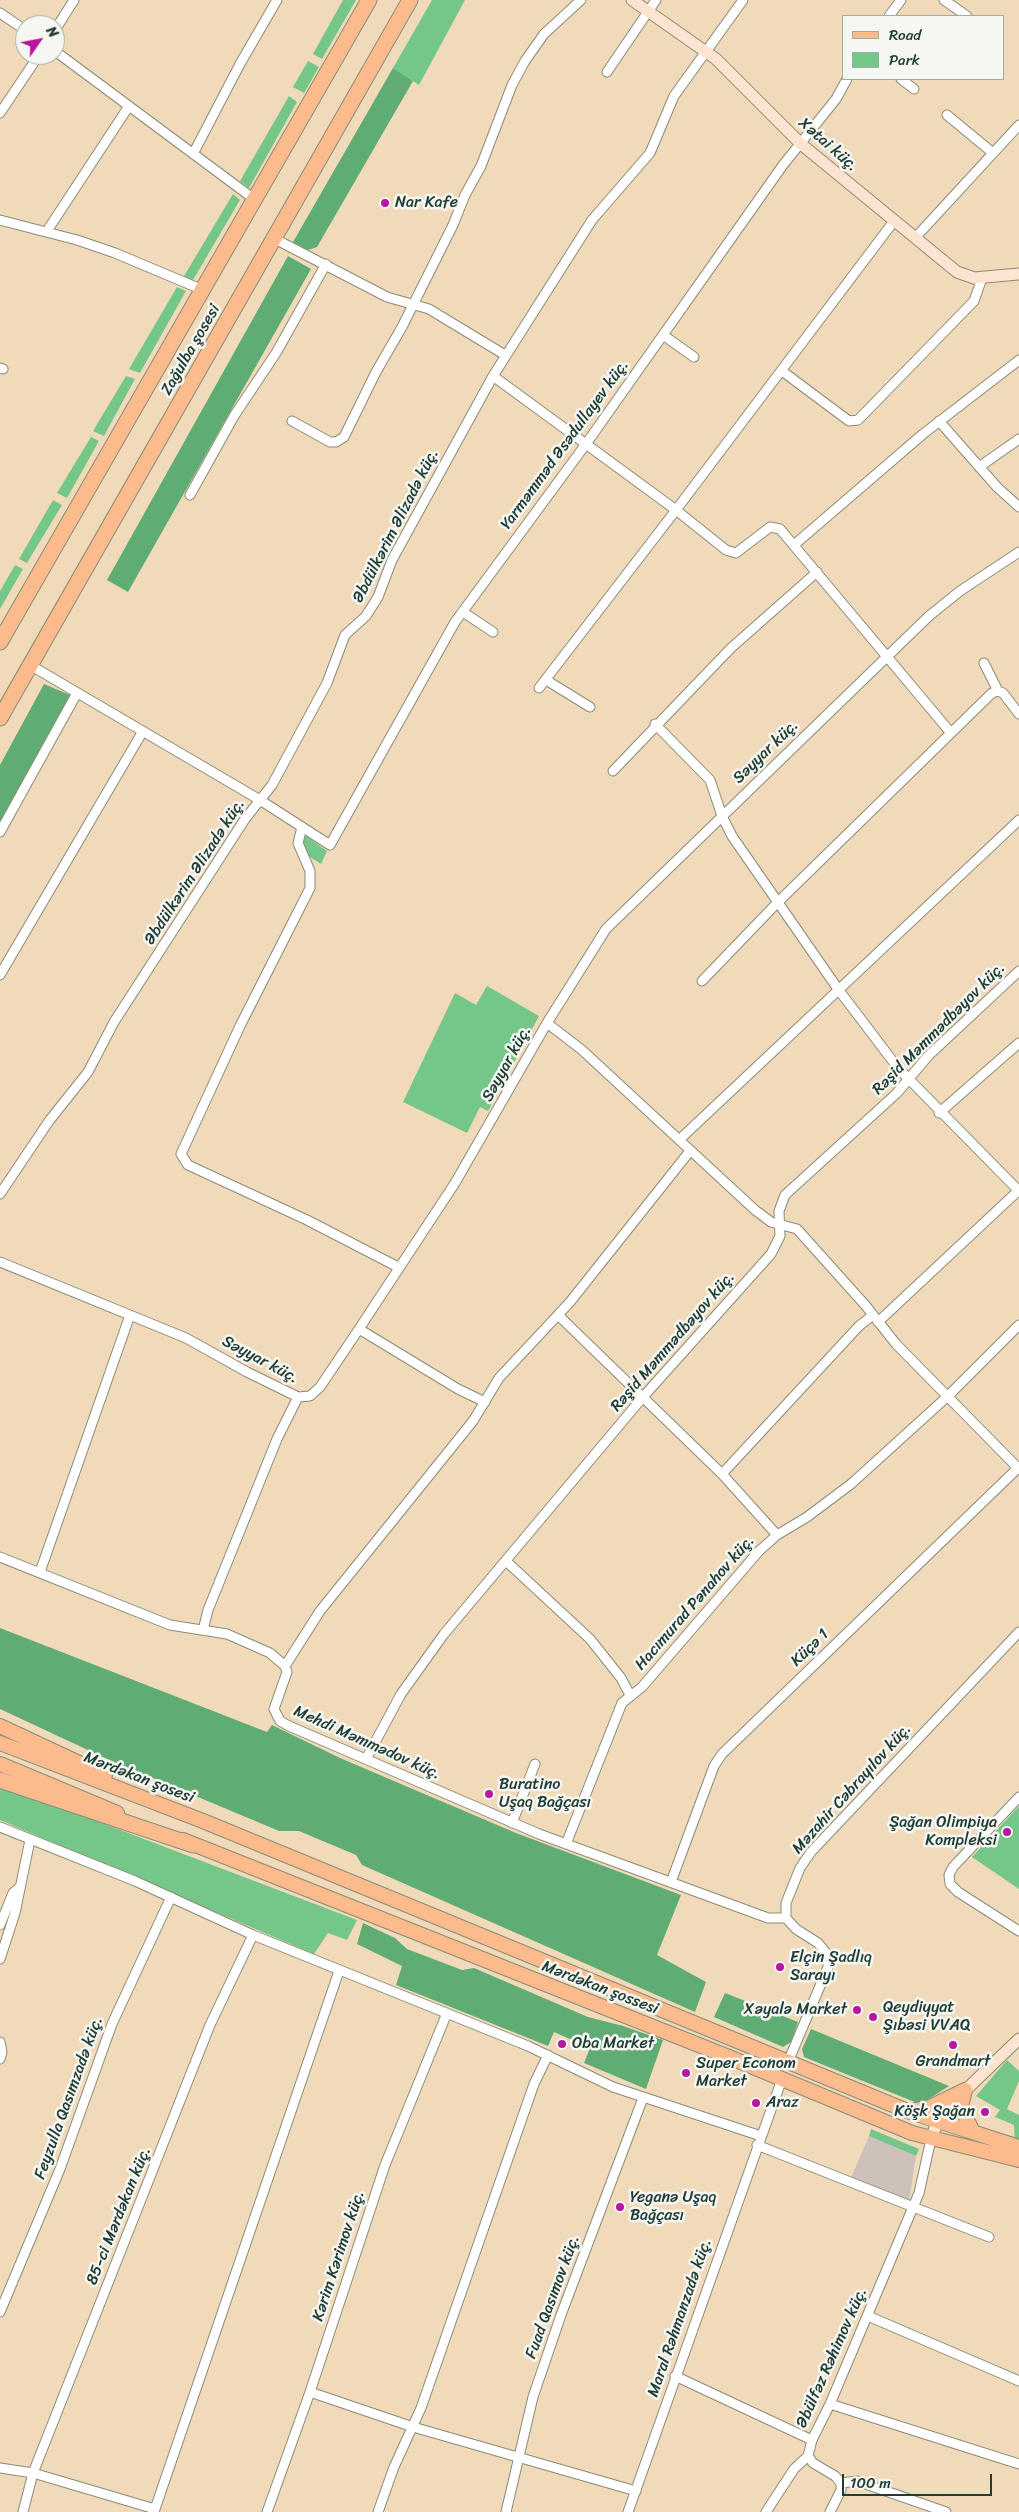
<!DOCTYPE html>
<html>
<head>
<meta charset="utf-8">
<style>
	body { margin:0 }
	#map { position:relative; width:1019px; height:2512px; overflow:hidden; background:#f1daba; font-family:Sriracha,sans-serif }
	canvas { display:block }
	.legend { position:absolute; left:842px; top:15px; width:162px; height:65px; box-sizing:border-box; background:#f6f6f2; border:1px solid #a0aca6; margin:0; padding:6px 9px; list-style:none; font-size:15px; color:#1f3d34 }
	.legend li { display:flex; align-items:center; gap:10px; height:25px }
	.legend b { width:25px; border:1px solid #a0aca6 }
	.north { position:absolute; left:15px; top:15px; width:50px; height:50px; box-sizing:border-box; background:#f6f6f2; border:1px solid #a0aca6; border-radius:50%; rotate:57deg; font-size:14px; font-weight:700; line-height:20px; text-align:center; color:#1f3d34 }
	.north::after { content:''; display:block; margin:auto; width:18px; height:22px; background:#b5179e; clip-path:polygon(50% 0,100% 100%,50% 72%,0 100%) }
	.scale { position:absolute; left:842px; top:2474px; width:150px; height:22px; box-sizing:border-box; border:2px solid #1f3d34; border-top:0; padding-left:6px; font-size:15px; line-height:18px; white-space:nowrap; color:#1f3d34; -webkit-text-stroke:4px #f6f6f2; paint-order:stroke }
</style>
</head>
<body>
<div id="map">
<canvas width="1019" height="2512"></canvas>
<ul class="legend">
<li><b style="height:6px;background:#fbbb8d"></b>Road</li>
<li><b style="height:14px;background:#75c789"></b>Park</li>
</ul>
<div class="north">N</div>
<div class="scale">100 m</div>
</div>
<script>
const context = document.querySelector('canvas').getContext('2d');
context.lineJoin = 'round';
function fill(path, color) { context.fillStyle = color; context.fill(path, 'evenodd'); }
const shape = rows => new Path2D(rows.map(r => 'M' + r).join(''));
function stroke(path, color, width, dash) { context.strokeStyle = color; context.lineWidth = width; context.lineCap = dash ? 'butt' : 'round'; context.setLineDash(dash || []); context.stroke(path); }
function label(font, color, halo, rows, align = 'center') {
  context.font = font + ' Sriracha,sans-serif'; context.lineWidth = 5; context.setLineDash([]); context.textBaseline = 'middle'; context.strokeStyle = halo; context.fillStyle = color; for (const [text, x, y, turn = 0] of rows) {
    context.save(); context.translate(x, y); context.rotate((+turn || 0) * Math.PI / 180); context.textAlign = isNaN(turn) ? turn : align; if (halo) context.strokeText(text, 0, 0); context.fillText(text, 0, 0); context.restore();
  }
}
const industrial = shape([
	[869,2136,916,2156,909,2201,851,2178]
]);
const green = shape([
	[343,0,356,0,322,59,313,54],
	[432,0,465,0,419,85,393,68],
	[308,61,319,67,304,93,293,87],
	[289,96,297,102,249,188,240,181],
	[233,194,240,200,193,280,184,276],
	[177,287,186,291,140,373,129,369],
	[126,376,135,379,104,436,93,431],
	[91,437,99,441,67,498,57,493],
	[53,500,62,505,27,563,19,559],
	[15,565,23,569,0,609,0,591],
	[306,836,327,851,321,864,307,855,303,841],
	[487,986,539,1016,488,1111,480,1107,467,1133,403,1102,455,993,476,1005],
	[0,1786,52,1804,357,1920,347,1940,328,1933,314,1954,0,1820],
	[1019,1806,1019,1889,972,1857],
	[1007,2060,1019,2071,1019,2081,1007,2109,1019,2115,1019,2146,1015,2145,1014,2125,995,2117,1000,2110,976,2096],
	[871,2129,919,2149,916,2156,869,2136]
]);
const forest = shape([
	[393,68,413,81,317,247,308,250,293,242],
	[288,256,311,269,128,592,107,580],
	[44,684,70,695,0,822,0,765],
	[0,1628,267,1732,272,1725,340,1758,516,1833,681,1895,657,1955,706,1982,695,2012,362,1865,356,1855,299,1831,279,1831,105,1758,0,1709],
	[363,1923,395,1938,407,1949,462,1970,474,1968,588,2017,623,2026,663,2040,646,2089,584,2063,590,2048,554,2032,548,2046,396,1985,402,1966,357,1944],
	[725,1993,798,2022,791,2042,783,2047,714,2017],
	[811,2029,949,2086,927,2100,917,2103,804,2057,802,2049]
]);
const street = shape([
	[944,0,967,16],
	[0,13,25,30],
	[889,16,901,0],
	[55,30,74,0],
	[55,51,254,199],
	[607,72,656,0],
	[901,79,914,89],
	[0,113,39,55],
	[947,115,993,153],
	[193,154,240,64,277,0],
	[0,220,77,240,115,253,203,290],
	[47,231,129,106],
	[915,238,1019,125],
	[275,239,387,297,429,309,505,355],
	[663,335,694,357],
	[0,368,3,369],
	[782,371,849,421,858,420,974,301,982,278],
	[493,376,676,510,726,550,736,553,770,527,780,529,951,733],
	[292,421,330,442,336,442,344,437,376,372,402,327,453,225,465,195,481,166,512,85,525,61,544,34,581,0],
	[939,421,997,487,1019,507],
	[979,467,1019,439],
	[190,495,234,416,276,353,326,264],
	[794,545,923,434,1019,360],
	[463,612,493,632],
	[984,663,998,691],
	[30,665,260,800,330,845,455,622,586,444,783,165,836,99,847,79],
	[546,680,590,707],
	[539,688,676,510,894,221],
	[655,724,710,780,722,816,732,836,838,989,898,1068,1019,1191],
	[613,771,731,648,817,572],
	[302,827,298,843,310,871,310,888,240,1026,181,1154,188,1165,307,1220,398,1267],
	[0,832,77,693],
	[0,975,143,731],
	[702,981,778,902,992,693,998,691,1003,693,1019,714],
	[547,1023,582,1050,755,1210,771,1222,797,1229,866,1306,896,1344,1019,1469],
	[939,1113,1019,1043],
	[679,1140,1019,820],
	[0,1194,49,1121,88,1072,114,1022,245,819,272,785,327,683,345,635,366,616,378,597,392,560,493,376,592,220,650,153,674,96,743,0],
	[0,1262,186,1338,247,1372,298,1397,310,1396,320,1387,359,1329,455,1183,547,1023,606,929,929,616,960,591,1019,552],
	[558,1315,722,1474,777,1535],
	[878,1322,1019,1190],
	[359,1329,458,1389,485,1402],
	[722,1474,859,1326,873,1315],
	[0,1557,170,1625,227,1634,270,1653,285,1666,287,1672,274,1709,280,1721,289,1726,539,1834,768,1918,786,1918],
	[506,1561,590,1639,621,1678,630,1695],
	[40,1572,130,1315],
	[203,1630,208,1610,277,1439,298,1397],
	[285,1666,320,1611,473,1421,499,1378,570,1302,690,1151],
	[366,1759,401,1694,444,1634,643,1397,771,1254,780,1236,779,1211,785,1195,897,1093,928,1056,1019,971],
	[1019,1797,953,1867,949,1875,950,1884,958,1892,1019,1931],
	[512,1823,535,1764],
	[0,1827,135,1881,253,1935,528,2046,613,2087,761,2136],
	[566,1844,622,1703,642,1687,759,1551,777,1535,807,1517,851,1484,948,1396,1019,1325],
	[671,1882,714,1766,722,1754,1019,1467],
	[0,1925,13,1893,20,1887],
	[0,1959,15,1913,30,1840],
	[0,2042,2,2052,0,2059],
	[788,2062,828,1967,828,1961,827,1954,818,1943,796,1929,786,1918,786,1903,800,1868,811,1852,1019,1632],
	[757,2145,989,2237],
	[0,2312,60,2169,112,2024,171,1897],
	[868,2316,1019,2381],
	[675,2376,812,2440],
	[310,2392,413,2427,636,2491],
	[830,2404,1019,2464],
	[808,2456,813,2463,835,2476,841,2483,841,2490,830,2512],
	[0,2468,33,2473,155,2509],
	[841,2483,857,2481,946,2512],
	[23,2512,33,2473,210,2025,253,1935],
	[154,2512,339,1971],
	[267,2512,310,2392,385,2165,447,2013],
	[378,2512,394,2467,421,2408,534,2084,548,2055],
	[506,2512,533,2397,561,2315,643,2098],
	[628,2512,782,2079],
	[766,2512,794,2469,808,2456,812,2440,830,2404,919,2193,931,2139]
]);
const secondary = shape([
	[632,0,716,59,801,144,957,272,974,278,1019,274],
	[931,2139,938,2120,948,2107,1019,2039]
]);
const primary = shape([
	[0,1726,105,1775],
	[0,1743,203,1821,910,2112,1019,2147],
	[0,1764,117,1813],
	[183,1840,729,2057,912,2133,1019,2160],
	[965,2090,961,2107,972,2130],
	[911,2111,928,2108,965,2090]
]);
const highway = shape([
	[0,642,369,0],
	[0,718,410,0],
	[0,1780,193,1845]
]);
const markers = [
	[385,203,5,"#b5179e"],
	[489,1794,5,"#b5179e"],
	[1007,1832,5,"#b5179e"],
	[780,1967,5,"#b5179e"],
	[857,2010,5,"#b5179e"],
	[873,2017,5,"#b5179e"],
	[562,2044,5,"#b5179e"],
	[953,2045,5,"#b5179e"],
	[686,2073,5,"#b5179e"],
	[756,2103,5,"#b5179e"],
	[985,2112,5,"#b5179e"],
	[620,2207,5,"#b5179e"]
];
const streetNames = [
	["Xətai küç.",828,145,41],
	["Zağulba şosesi",191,350,-60],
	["Yarməmməd Əsədullayev küç.",565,445,-54],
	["Əbdülkərim Əlizadə küç.",396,526,-63],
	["Səyyar küç.",766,752,-44],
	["Əbdülkərim Əlizadə küç.",195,872,-57],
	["Rəşid Məmmədbəyov küç.",939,1029,-45],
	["Səyyar küç.",507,1064,-61],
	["Rəşid Məmmədbəyov küç.",673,1342,-49],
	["Səyyar küç.",260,1360,28],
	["Hacımurad Pənahov küç.",695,1603,-49],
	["Küçə 1",810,1648,-44],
	["Mehdi Məmmədov küç.",367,1743,24],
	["Mərdəkan şosesi",139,1778,21],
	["Məzahir Cəbrayılov küç.",852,1789,-48],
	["Mərdəkan şossesi",600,1988,21],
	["Feyzulla Qasımzadə küç.",69,2098,-70],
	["85-ci Mərdəkan küç.",119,2216,-68],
	["Kərim Kərimov küç.",339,2256,-72],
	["Fuad Qasımov küç.",553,2297,-70],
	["Maral Rəhmanzadə küç.",680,2318,-71],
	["Əbülfəz Rəhimov küç.",832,2358,-66]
];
const poiNames = [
	["Nar Kafe",395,203],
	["Buratino",499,1785],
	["Uşaq Bağçası",499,1803],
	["Şağan Olimpiya",997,1823,"right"],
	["Kompleksi",997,1841,"right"],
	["Elçin Şadlıq",790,1958],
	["Sarayı",790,1976],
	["Qeydiyyat",883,2008],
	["Şıbəsi VVAQ",883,2026],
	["Xəyalə Market",847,2010,"right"],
	["Oba Market",572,2044],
	["Grandmart",953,2062,"center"],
	["Super Econom",696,2064],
	["Market",696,2082],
	["Araz",766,2103],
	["Köşk Şağan",975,2112,"right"],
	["Yeganə Uşaq",630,2198],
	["Bağçası",630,2216]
];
fill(industrial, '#cec1ba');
fill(green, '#75c789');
fill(forest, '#60ac75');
stroke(street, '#888c77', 11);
stroke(secondary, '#888c77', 13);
stroke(primary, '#888c77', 16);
stroke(highway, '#888c77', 17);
stroke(street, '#fff', 9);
stroke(secondary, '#fde4d1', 11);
stroke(primary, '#fbbb8d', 14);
stroke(highway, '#fbbb8d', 15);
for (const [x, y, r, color] of markers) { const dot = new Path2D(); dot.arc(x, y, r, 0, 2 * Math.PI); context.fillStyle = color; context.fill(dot); stroke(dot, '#f6f6f2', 2); }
label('16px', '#1f3d34', '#f6f6f2', streetNames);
label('16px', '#1f3d34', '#f6f6f2', poiNames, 'left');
</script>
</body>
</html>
